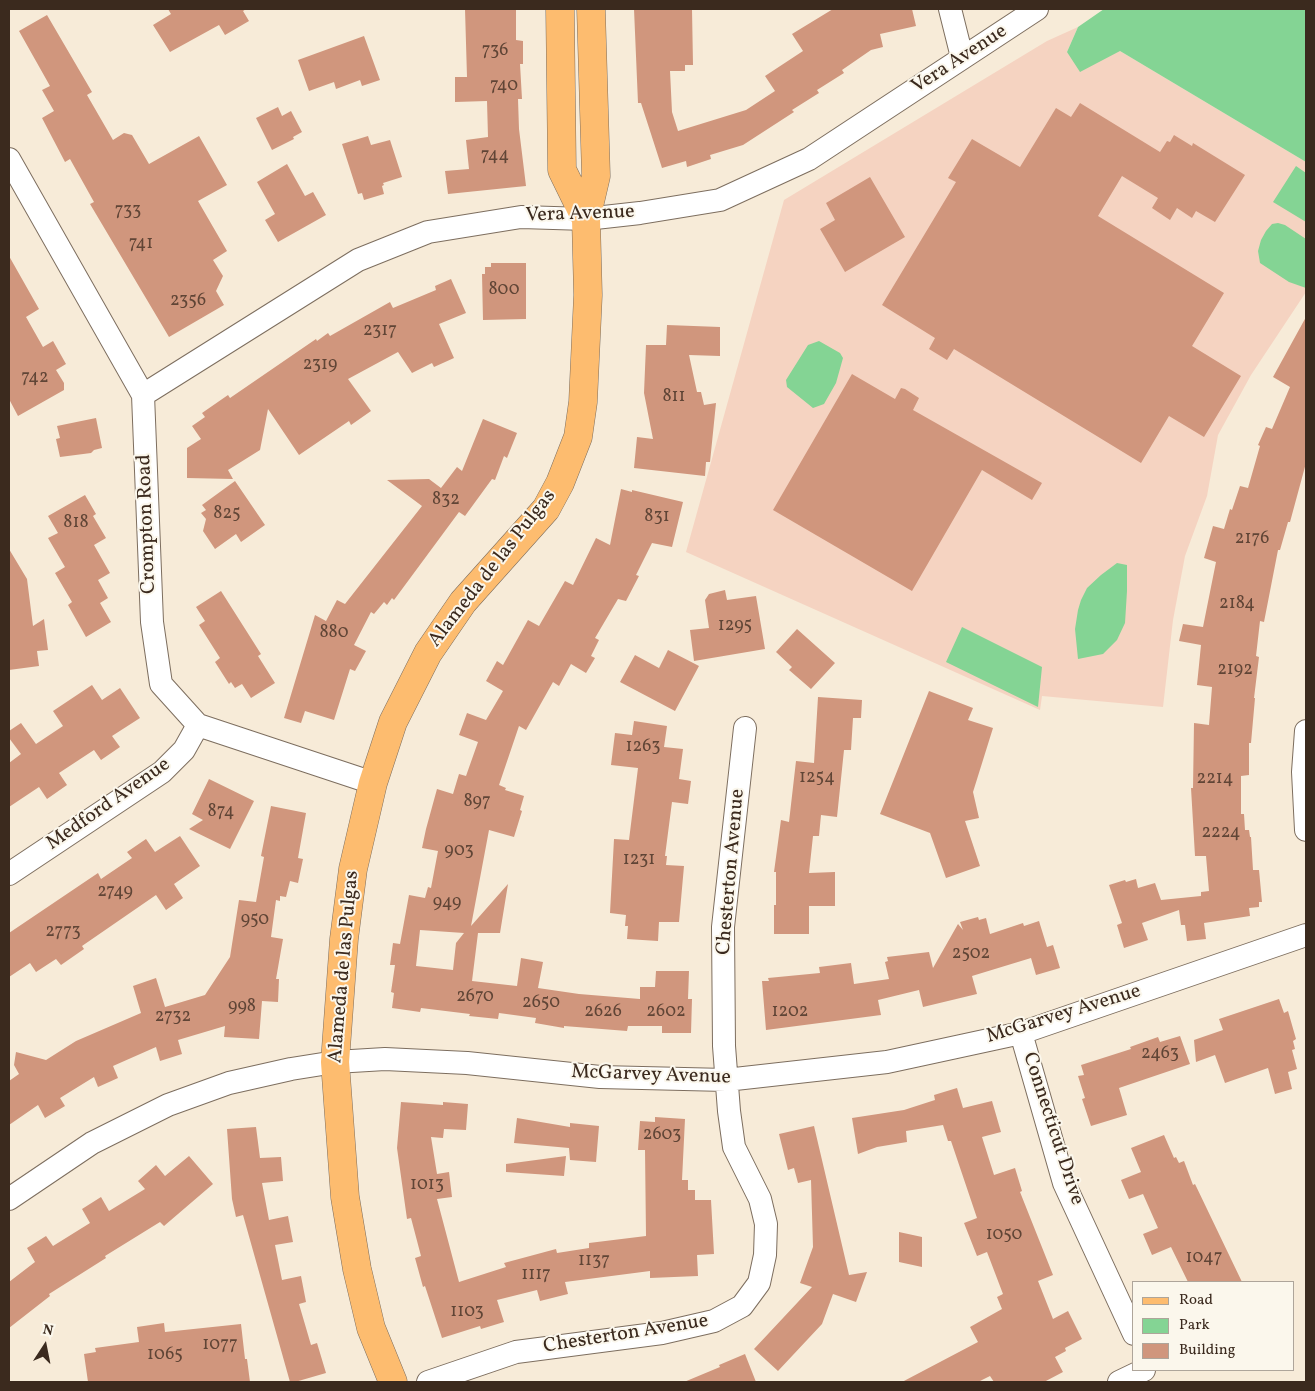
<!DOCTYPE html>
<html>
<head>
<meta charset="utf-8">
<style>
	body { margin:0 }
	#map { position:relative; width:1315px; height:1391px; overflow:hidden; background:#f7ebd8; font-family:Vollkorn,serif }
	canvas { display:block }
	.frame { position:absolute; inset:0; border:10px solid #3b2a1e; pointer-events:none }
	.legend { position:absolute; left:1132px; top:1281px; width:162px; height:90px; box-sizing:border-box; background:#fbf7ec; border:1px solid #aea59a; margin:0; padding:6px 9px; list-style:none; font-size:15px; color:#3b2a1e }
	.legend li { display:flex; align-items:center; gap:10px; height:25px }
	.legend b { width:25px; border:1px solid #aea59a }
	.north { position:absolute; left:20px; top:1321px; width:50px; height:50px; -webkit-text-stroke:4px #fbf7ec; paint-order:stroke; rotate:11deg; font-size:14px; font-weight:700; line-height:20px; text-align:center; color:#3b2a1e }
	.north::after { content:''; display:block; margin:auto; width:18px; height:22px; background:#3b2a1e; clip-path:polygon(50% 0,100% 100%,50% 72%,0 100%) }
</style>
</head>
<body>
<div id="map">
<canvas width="1315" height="1391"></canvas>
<div class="frame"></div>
<ul class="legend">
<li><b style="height:6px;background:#fdbc6f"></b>Road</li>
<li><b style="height:14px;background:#84d494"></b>Park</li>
<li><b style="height:14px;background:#d0967d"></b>Building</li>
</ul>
<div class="north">N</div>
</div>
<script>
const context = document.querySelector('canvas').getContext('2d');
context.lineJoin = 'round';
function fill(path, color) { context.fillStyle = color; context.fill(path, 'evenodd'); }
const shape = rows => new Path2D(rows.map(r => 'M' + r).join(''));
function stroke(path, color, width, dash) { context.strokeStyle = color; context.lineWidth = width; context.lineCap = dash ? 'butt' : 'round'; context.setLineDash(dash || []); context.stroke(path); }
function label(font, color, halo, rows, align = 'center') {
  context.font = font + ' Vollkorn,serif'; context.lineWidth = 4; context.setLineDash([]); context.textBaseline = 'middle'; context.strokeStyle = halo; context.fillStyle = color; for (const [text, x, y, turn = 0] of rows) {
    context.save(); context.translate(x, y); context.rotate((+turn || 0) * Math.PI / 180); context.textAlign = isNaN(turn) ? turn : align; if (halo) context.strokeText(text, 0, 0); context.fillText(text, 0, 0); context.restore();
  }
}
const built = shape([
	[1078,27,1067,52,1120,51,1306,162,1306,292,1251,375,1218,435,1207,496,1185,556,1173,620,1163,707,1042,696,1040,710,686,552,784,200,1047,41]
]);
const green = shape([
	[1104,9,1306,9,1306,162,1120,51,1080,72,1067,52,1078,27],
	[1296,166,1306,173,1306,222,1273,202],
	[1278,223,1285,225,1306,239,1306,288,1289,282,1260,263,1258,251,1261,240,1266,231,1272,224],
	[819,341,840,353,843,358,836,383,824,404,813,408,787,387,786,380,808,345],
	[1117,563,1127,565,1127,591,1125,623,1117,640,1103,654,1078,659,1075,629,1078,610,1081,600,1087,588,1101,575],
	[962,627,1042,667,1038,707,946,662]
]);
const building = shape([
	[168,9,246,9,243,11,249,21,225,35,219,25,170,52,153,25,171,14],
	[465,9,516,9,516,40,523,41,523,64,520,64,522,99,518,99,519,129,526,186,448,194,445,171,469,169,466,140,488,137,487,101,455,102,455,77,467,77],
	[634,9,692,9,693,65,685,65,685,71,670,71,672,112,678,131,746,110,775,91,765,76,803,51,792,34,833,9,912,9,916,26,880,34,883,47,871,50,842,70,844,73,817,90,819,93,792,110,794,112,743,145,710,155,711,159,687,167,686,161,662,168,641,103,638,103],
	[47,15,92,92,87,95,113,140,124,133,132,135,149,164,199,136,227,185,198,201,227,251,213,260,223,276,216,291,224,305,169,337,90,204,94,202,70,159,65,162,42,118,54,111,42,90,50,86,19,31],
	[364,36,380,80,362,86,360,80,336,89,334,82,309,91,298,60],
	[1080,103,1160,152,1167,141,1170,142,1174,135,1192,146,1193,143,1245,175,1215,222,1196,211,1192,218,1177,208,1170,220,1152,208,1158,198,1122,176,1098,216,1224,293,1192,346,1241,376,1204,437,1169,416,1141,463,954,349,947,360,929,349,935,338,882,305,956,182,948,178,972,139,1020,167,1056,108,1071,117],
	[278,107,282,116,291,111,302,132,293,137,294,139,272,150,256,118],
	[368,136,371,145,390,140,402,177,383,183,384,185,382,186,384,194,364,200,362,193,358,194,342,144],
	[287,164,305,196,313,192,326,215,278,242,265,220,275,214,257,182],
	[870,177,905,237,845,272,820,229,835,220,826,203],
	[9,256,39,309,26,317,43,347,53,341,66,364,56,370,64,383,64,390,18,416,9,399],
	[491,263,526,263,526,319,483,320,482,274,485,274,485,267,491,267],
	[451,279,466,313,439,324,454,358,434,367,432,363,412,373,398,352,348,379,371,411,351,425,349,421,299,455,268,409,260,450,228,470,233,479,187,478,187,448,201,439,192,426,205,417,202,413,228,395,230,398,316,339,317,341,328,333,330,336,390,302,393,308,436,290,435,286],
	[1306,317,1306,463,1290,522,1288,522,1280,550,1278,550,1264,622,1260,621,1256,656,1259,657,1254,698,1255,698,1251,743,1249,743,1249,775,1241,776,1241,814,1244,814,1245,830,1249,830,1250,837,1251,837,1253,870,1259,870,1262,902,1259,902,1259,907,1249,908,1250,916,1204,923,1206,939,1187,941,1185,925,1181,925,1179,910,1142,923,1148,940,1124,948,1117,925,1122,923,1109,885,1125,880,1126,882,1136,879,1138,888,1155,883,1161,900,1201,896,1201,892,1209,891,1206,856,1195,856,1191,788,1193,788,1194,723,1209,725,1212,687,1197,685,1201,645,1179,641,1183,624,1203,627,1216,562,1204,558,1213,526,1224,529,1230,509,1232,510,1240,486,1248,488,1260,446,1258,445,1266,427,1272,429,1290,387,1273,377],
	[667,325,720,327,720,356,689,355,697,392,701,392,704,405,716,403,710,462,706,462,705,476,634,468,637,437,653,439,644,393,646,345,666,345],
	[852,374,895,399,901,388,905,389,919,398,913,410,1042,483,1032,500,982,470,912,591,773,510],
	[96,418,102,448,94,450,91,453,60,457,56,439,60,438,57,426],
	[483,419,517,433,507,458,504,456,495,480,492,479,465,516,459,512,394,600,392,598,387,605,384,602,374,614,371,612,354,645,366,651,355,671,350,669,334,720,305,711,301,723,284,718,315,615,326,621,337,600,345,604,422,506,387,480,429,479,441,488,457,467,462,471],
	[235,481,265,525,241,542,236,534,215,549,203,531,206,519,201,513,206,510,202,505],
	[621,489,632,492,632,490,683,502,672,547,652,543,636,575,639,576,626,601,618,599,595,638,599,640,591,656,595,658,586,673,571,664,559,686,553,682,526,730,519,726,499,785,506,788,505,790,524,796,520,810,522,811,514,837,489,830,471,926,508,884,500,933,478,933,472,981,517,986,521,958,543,962,538,988,579,994,640,999,640,987,655,987,656,971,689,971,688,999,692,999,691,1033,662,1033,662,1026,628,1026,627,1031,564,1026,564,1028,535,1023,536,1018,499,1013,498,1019,469,1016,470,1014,421,1008,420,1012,392,1008,394,993,391,992,395,965,390,965,393,943,400,944,409,895,425,898,428,887,431,888,438,851,422,848,426,829,437,789,453,794,459,774,466,776,478,742,459,735,467,713,486,720,503,691,486,681,497,661,503,665,528,620,539,626,565,581,573,585,596,538,610,545],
	[420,930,464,933,456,943,453,970,416,966],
	[85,495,96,514,93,516,106,538,94,545,110,573,98,580,108,598,100,603,111,622,86,637,68,605,72,602,55,573,65,567,48,538,58,533,48,516],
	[9,549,27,579,33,626,44,619,48,650,37,651,39,666,9,670],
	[725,590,727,600,756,596,765,649,694,661,690,630,709,628,705,600,709,594],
	[221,591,261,654,258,656,275,683,251,698,242,684,235,688,231,682,229,684,215,662,220,658,199,625,205,621,196,607],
	[797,629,835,663,811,689,789,670,792,667,776,652],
	[668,650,699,666,675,711,620,682,635,655,659,668],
	[92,685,102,700,120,688,140,718,112,736,120,747,101,760,94,750,59,773,67,785,47,799,39,787,9,807,9,763,21,754,9,738,9,731,21,723,36,744,63,726,53,711],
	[929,691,973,708,968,720,993,728,973,792,979,818,965,821,980,866,946,878,930,833,880,814],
	[818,697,862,700,861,718,853,718,851,750,844,750,837,817,821,815,819,836,813,836,809,873,835,872,835,906,809,906,809,934,774,934,774,905,776,905,776,872,774,872,781,820,789,822,796,761,814,763],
	[634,721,667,726,664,747,683,749,679,779,691,781,688,804,672,802,665,856,667,856,666,865,684,866,679,922,659,922,658,941,627,939,628,926,625,926,626,915,610,913,614,839,629,840,638,768,611,765,615,733,632,735],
	[209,779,254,801,230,849,189,829,203,820,192,814],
	[271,806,306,813,298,858,303,859,298,883,290,881,286,897,280,896,280,901,276,900,271,937,283,939,276,979,279,979,278,1002,262,1001,259,1039,224,1037,225,1026,178,1040,182,1054,160,1061,156,1047,113,1066,118,1078,98,1087,94,1077,60,1098,65,1106,45,1118,38,1105,9,1125,9,1081,19,1074,14,1065,16,1052,46,1060,76,1041,141,1013,133,986,156,978,165,1007,205,995,230,957,239,900,256,902,264,857,261,856],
	[180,836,200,866,174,884,183,898,166,910,156,895,82,946,84,949,61,965,56,959,36,972,30,963,9,977,9,933,98,873,101,879,132,858,127,852,146,839,155,852],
	[978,917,979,920,986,918,990,934,1023,923,1024,926,1039,921,1047,947,1053,945,1060,968,1036,975,1031,958,972,976,977,994,923,1007,919,990,878,1000,881,1015,766,1030,762,981,769,981,768,978,820,973,819,967,851,963,854,984,889,979,885,962,888,961,887,957,929,952,933,968,958,924,963,930,960,922],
	[1279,999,1284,1013,1288,1011,1296,1039,1293,1041,1295,1049,1292,1050,1297,1069,1288,1072,1292,1089,1275,1094,1268,1068,1225,1083,1215,1055,1196,1062,1194,1040,1223,1030,1219,1019],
	[1180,1036,1190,1064,1119,1088,1127,1115,1091,1126,1082,1099,1085,1098,1078,1076,1084,1075,1081,1065,1131,1049,1130,1047,1158,1037,1160,1042],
	[957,1088,963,1108,992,1101,1001,1132,982,1137,994,1175,1015,1168,1022,1191,1020,1192,1053,1275,1038,1281,1053,1319,1068,1311,1082,1339,1065,1348,1066,1351,1055,1357,1063,1372,1044,1382,994,1382,990,1376,978,1382,902,1382,978,1342,970,1327,1002,1309,997,1297,1003,1294,987,1252,977,1256,964,1223,977,1218,951,1141,948,1141,943,1125,906,1131,907,1142,877,1147,858,1154,852,1118,904,1110,935,1100,934,1095],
	[401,1102,443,1105,443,1102,468,1104,466,1130,444,1129,443,1138,431,1137,437,1174,449,1172,452,1197,437,1199,459,1282,506,1267,504,1263,556,1249,557,1253,589,1248,589,1243,646,1236,645,1150,638,1150,640,1121,655,1122,655,1117,685,1119,682,1180,688,1180,688,1190,695,1190,695,1200,711,1200,714,1254,697,1255,698,1276,650,1278,650,1271,565,1282,568,1294,540,1301,537,1290,497,1300,504,1322,481,1329,480,1326,442,1338,425,1286,423,1287,415,1258,421,1256,411,1218,407,1219,397,1148],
	[517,1118,570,1127,570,1123,599,1126,596,1162,570,1160,569,1148,514,1143],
	[814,1126,849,1275,867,1272,856,1302,833,1294,822,1324,778,1371,754,1349,812,1287,800,1283,813,1247,811,1180,798,1183,794,1168,788,1170,779,1134],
	[256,1127,260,1158,281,1157,283,1181,262,1183,269,1220,288,1216,293,1242,275,1245,282,1280,301,1276,306,1302,299,1304,311,1345,317,1343,326,1373,295,1382,290,1382,243,1215,236,1217,232,1199,227,1129],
	[1164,1135,1174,1158,1176,1157,1179,1163,1184,1161,1193,1185,1195,1184,1242,1282,1188,1282,1171,1247,1152,1255,1143,1234,1158,1228,1143,1194,1129,1199,1121,1180,1141,1172,1131,1148],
	[189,1156,213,1184,164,1226,160,1222,105,1256,106,1258,49,1294,50,1296,9,1328,9,1282,35,1262,27,1248,46,1236,53,1246,90,1223,82,1209,101,1197,109,1211,145,1189,138,1181,156,1165,165,1176],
	[566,1156,564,1176,506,1172,506,1164],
	[899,1232,922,1237,922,1267,899,1262],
	[164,1323,165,1332,241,1324,245,1359,247,1359,250,1382,88,1382,84,1354,96,1352,95,1348,139,1342,137,1327],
	[745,1354,756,1382,684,1382,720,1367,719,1365]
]);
const minor = shape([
	[950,9,962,57],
	[9,159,143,395,152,622,161,684,198,725,373,783],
	[143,395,358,260,428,232,521,217,586,219,640,213,720,200,809,159,1037,9],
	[1306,731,1303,772,1306,830],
	[9,874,162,772,184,750,198,725],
	[1021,1033,1064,1183,1134,1334],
	[9,1199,92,1143,168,1105,229,1083,291,1069,335,1062,385,1059,467,1063,600,1077,726,1080,887,1062,1021,1033,1306,935],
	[428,1382,516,1352,662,1333,714,1321,742,1306,759,1283,765,1255,766,1224,760,1199,734,1147,729,1111,724,1046,723,927,745,728],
	[1119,1382,1144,1370]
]);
const major = shape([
	[560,9,562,170,586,219],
	[393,1382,371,1328,357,1269,345,1197,335,1062,344,939,353,869,373,783,393,722,428,653,463,602,546,509,560,483,578,437,583,402,588,295,586,219,596,176,591,9]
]);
const numberNames = [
	["736",495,52],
	["740",504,87],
	["744",495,157],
	["733",128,212],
	["741",141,245],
	["800",504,291],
	["2356",188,302],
	["2317",380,332],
	["2319",320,366],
	["742",35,379],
	["811",674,398],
	["832",446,501],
	["825",227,515],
	["831",657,518],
	["818",76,524],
	["2176",1252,540],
	["2184",1237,605],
	["1295",735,627],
	["880",334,634],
	["2192",1235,671],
	["1263",643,748],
	["1254",817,779],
	["2214",1215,780],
	["897",477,803],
	["874",221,813],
	["2224",1221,834],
	["903",459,852],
	["1231",639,861],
	["2749",115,893],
	["949",447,904],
	["950",255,921],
	["2773",63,933],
	["2502",971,955],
	["2670",475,998],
	["2650",541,1004],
	["998",242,1008],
	["2626",603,1013],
	["2602",666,1013],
	["1202",790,1013],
	["2732",173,1018],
	["2463",1160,1055],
	["2603",662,1136],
	["1013",427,1186],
	["1050",1004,1236],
	["1047",1204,1259],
	["1137",594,1262],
	["1117",536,1276],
	["1103",467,1313],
	["1077",220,1346],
	["1065",165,1356]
];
const streetNames = [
	["Vera Avenue",960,60,-33],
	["Vera Avenue",580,215,-2],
	["Crompton Road",148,524,-92],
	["Alameda de las Pulgas",493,569,-52],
	["Medford Avenue",109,805,-35],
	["Chesterton Avenue",732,872,-85],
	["Alameda de las Pulgas",345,967,-85],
	["McGarvey Avenue",1064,1015,-17],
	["McGarvey Avenue",651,1076,2],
	["Connecticut Drive",1052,1129,72],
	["Chesterton Avenue",626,1335,-9]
];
fill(built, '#f5d3c1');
fill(green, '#84d494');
fill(building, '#d0967d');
stroke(minor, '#7d6e5f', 24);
stroke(major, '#7d6e5f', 29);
stroke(minor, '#fff', 22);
stroke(major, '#fdbc6f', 28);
label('18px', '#604536', null, numberNames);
label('20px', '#3b2a1e', '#fbf7ec', streetNames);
</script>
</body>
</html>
